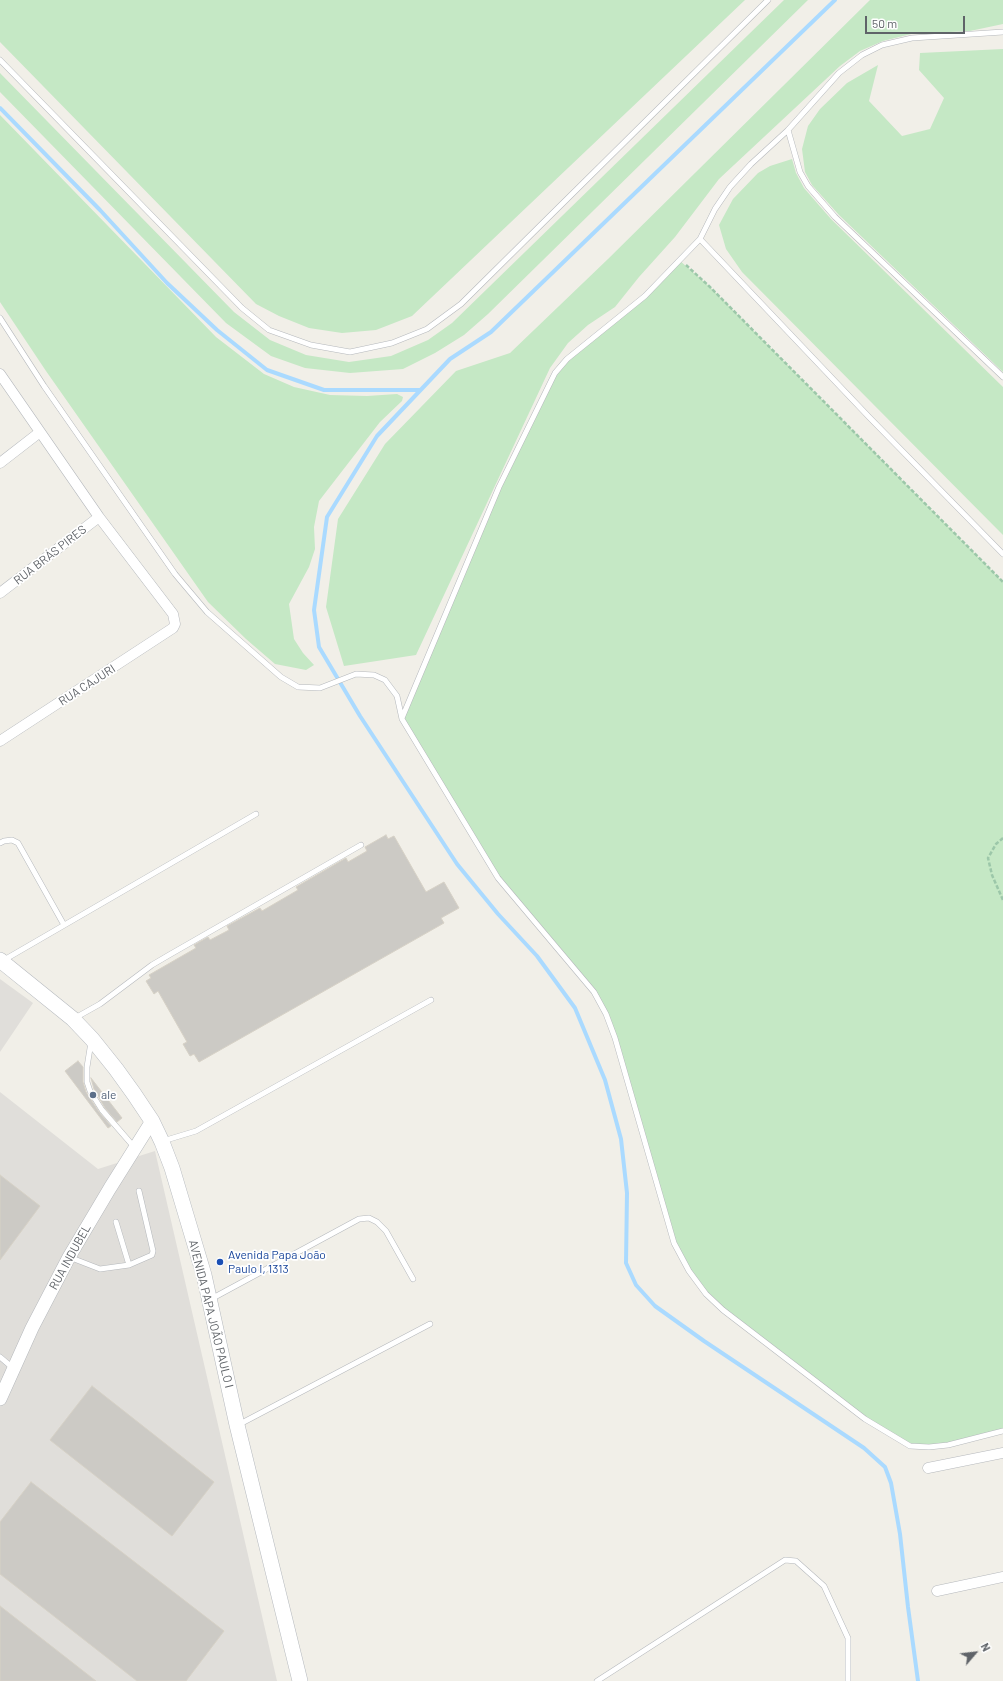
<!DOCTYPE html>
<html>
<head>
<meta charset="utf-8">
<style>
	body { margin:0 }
	#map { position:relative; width:1003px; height:1681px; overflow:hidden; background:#f1efe8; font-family:Barlow,sans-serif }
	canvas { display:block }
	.north { position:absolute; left:955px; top:1633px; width:40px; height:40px; -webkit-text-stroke:3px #fff; paint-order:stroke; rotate:62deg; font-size:11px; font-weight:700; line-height:16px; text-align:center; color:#5f6368 }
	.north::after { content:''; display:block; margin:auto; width:14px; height:18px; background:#5f6368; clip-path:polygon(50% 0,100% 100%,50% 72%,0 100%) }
	.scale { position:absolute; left:865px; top:16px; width:100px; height:18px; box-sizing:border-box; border:2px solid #5f6368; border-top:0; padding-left:5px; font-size:12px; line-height:14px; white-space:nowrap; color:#5f6368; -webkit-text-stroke:3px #fff; paint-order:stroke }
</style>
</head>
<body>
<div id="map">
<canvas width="1003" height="1681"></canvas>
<div class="north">N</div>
<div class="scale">50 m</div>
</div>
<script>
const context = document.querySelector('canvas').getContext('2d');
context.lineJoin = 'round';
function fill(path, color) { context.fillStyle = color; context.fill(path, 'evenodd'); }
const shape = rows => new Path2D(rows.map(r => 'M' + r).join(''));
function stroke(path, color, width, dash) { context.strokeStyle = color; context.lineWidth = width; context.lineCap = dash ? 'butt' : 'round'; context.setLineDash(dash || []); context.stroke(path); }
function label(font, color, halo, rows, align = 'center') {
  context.font = font + ' Barlow,sans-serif'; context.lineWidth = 3.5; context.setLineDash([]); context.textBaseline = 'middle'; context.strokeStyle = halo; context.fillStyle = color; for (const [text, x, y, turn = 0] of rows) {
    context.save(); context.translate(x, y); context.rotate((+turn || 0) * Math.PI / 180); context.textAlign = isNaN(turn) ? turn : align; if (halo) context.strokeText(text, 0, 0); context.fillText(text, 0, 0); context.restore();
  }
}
const industrial = shape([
	[0,979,33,1003,0,1052],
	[0,1092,98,1169,155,1151,277,1681,0,1681]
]);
const green = shape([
	[0,0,745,0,412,316,376,330,342,333,309,328,279,316,256,304,0,42],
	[784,0,808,0,488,314,464,335,435,353,403,369,350,373,305,368,271,356,226,323,0,92,0,73,234,312,270,340,306,355,349,362,391,356,428,340,452,323],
	[870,0,1003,0,1003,24,970,31,911,34,883,41,860,51,840,66,719,179,675,237,639,277,615,307,588,325,568,343,550,368,416,655,344,666,326,607,338,519,385,444,456,371,510,353,608,259],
	[1003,49,1003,372,839,215,812,185,805,172,802,149,808,126,820,109,847,83,878,65,869,101,902,136,930,129,944,98,919,70,920,53],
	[0,115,216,337,264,374,294,387,330,395,367,396,397,394,403,397,402,401,380,422,319,501,314,527,315,549,309,567,289,604,294,639,303,653,314,665,306,670,275,664,246,639,208,602,46,371,0,302],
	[792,159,796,173,804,188,831,219,1003,387,1003,535,742,272,726,249,719,225,733,199,758,173,770,166],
	[679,260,710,287,1003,582,1003,1431,948,1445,910,1446,865,1419,713,1300,681,1256,661,1198,615,1038,594,992,498,878,402,719,499,487,555,373,567,359,645,296]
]);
const stream = shape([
	[835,0,491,332,450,359,377,436,327,517,314,610,319,647,360,716,457,864,498,914,537,956,575,1008,605,1080,621,1139,627,1193,626,1263,636,1285,655,1306,704,1341,864,1448,885,1467,891,1483,900,1534,908,1607,918,1681],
	[0,108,100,210,167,283,217,330,267,370,324,390,420,390]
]);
const building = shape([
	[386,835,388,839,394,836,426,892,444,882,459,908,441,918,444,923,199,1062,194,1054,190,1056,183,1044,187,1042,158,991,154,994,146,981,151,978,149,975,196,948,194,945,208,937,210,940,229,930,227,926,260,908,262,911,298,890,296,887,346,858,348,862,367,851,365,847,386,835],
	[78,1061,83,1067,83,1082,86,1092,99,1112,111,1126,108,1128,65,1071,78,1061],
	[91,1078,122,1118,117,1122,105,1108,94,1089,91,1078],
	[0,1175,40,1206,0,1260,0,1175],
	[92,1386,214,1482,172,1536,50,1440,92,1386],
	[31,1482,224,1631,186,1681,137,1681,0,1574,0,1522,31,1482],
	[0,1606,96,1681,0,1681,0,1606]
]);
const path = shape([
	[686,265,710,287,1003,582],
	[1003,838,996,844,988,858,992,875,1003,900]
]);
const service = shape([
	[0,60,242,308,269,330,311,345,350,352,392,343,427,329,461,304,768,0],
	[788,130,800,172,808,186,835,217,1003,377],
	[700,239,869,417,1003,554],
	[0,318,44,386,175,574,207,612,281,677,298,687,320,688,356,674,374,675,385,680,397,696,402,719,498,878,594,992,606,1014,615,1038,674,1243,689,1271,706,1294,723,1310,865,1419,910,1446,929,1447,948,1445,1003,1431],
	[402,718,499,487,555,373,567,359,645,296,700,239,715,209,730,187,751,164,788,130,839,73,862,55,882,45,912,38,1003,32],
	[0,843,4,841,12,840,18,843,64,925],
	[4,960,256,814],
	[75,1018,100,1004,152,965,169,955,361,845],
	[91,1042,87,1067,87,1082,90,1091,102,1110,135,1148],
	[163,1141,196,1131,431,1000],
	[116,1222,129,1265],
	[69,1257,100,1269,129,1265,152,1255,153,1251,139,1191],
	[211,1299,359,1219,369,1218,377,1222,386,1231,413,1279],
	[0,1357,13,1368],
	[238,1425,430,1324],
	[597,1681,785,1560,796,1561,824,1586,848,1638,848,1681]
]);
const minor = shape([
	[0,374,99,517,173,614,175,624,173,628,0,741],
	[0,463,40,432],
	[0,593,99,517],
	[928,1468,1003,1453],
	[937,1591,1003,1577]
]);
const tertiary = shape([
	[0,1399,32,1328,69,1257,110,1188,152,1121]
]);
const secondary = shape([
	[0,960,73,1019,92,1039,116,1069,134,1094,152,1121,162,1142,172,1168,204,1275,237,1425,300,1681]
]);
const markers = [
	[93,1095,4,"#5c6f8a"],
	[220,1262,4,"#1a4fb4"]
];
const streetNames = [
	["RUA BRÁS PIRES",50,555,-38],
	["RUA CAJURI",87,685,-33],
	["RUA INDUBEL",70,1257,-61],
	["AVENIDA PAPA JOÃO PAULO I",211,1314,76]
];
const serviceNames = [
	["ale",101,1095]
];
const transitNames = [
	["Avenida Papa João",228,1255],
	["Paulo I, 1313",228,1269]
];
fill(industrial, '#e0deda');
fill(green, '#c5e8c5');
stroke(stream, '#aadaff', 4);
fill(building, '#cccac5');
stroke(building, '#d6d1c6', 1);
stroke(service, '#b5b8bc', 6);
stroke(minor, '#b5b8bc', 11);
stroke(tertiary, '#b5b8bc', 14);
stroke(secondary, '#b6babf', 16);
stroke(path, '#9cc7a9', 2.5, [4, 2]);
stroke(service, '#fff', 5);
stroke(minor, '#fff', 10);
stroke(tertiary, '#fff', 13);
stroke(secondary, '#fff', 15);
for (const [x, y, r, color] of markers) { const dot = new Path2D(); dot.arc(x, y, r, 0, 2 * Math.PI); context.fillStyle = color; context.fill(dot); stroke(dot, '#fff', 1.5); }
label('12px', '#5f6368', '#fff', streetNames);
label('12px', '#4e5e75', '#fff', serviceNames, 'left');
label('12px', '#164399', '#fff', transitNames, 'left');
</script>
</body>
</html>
